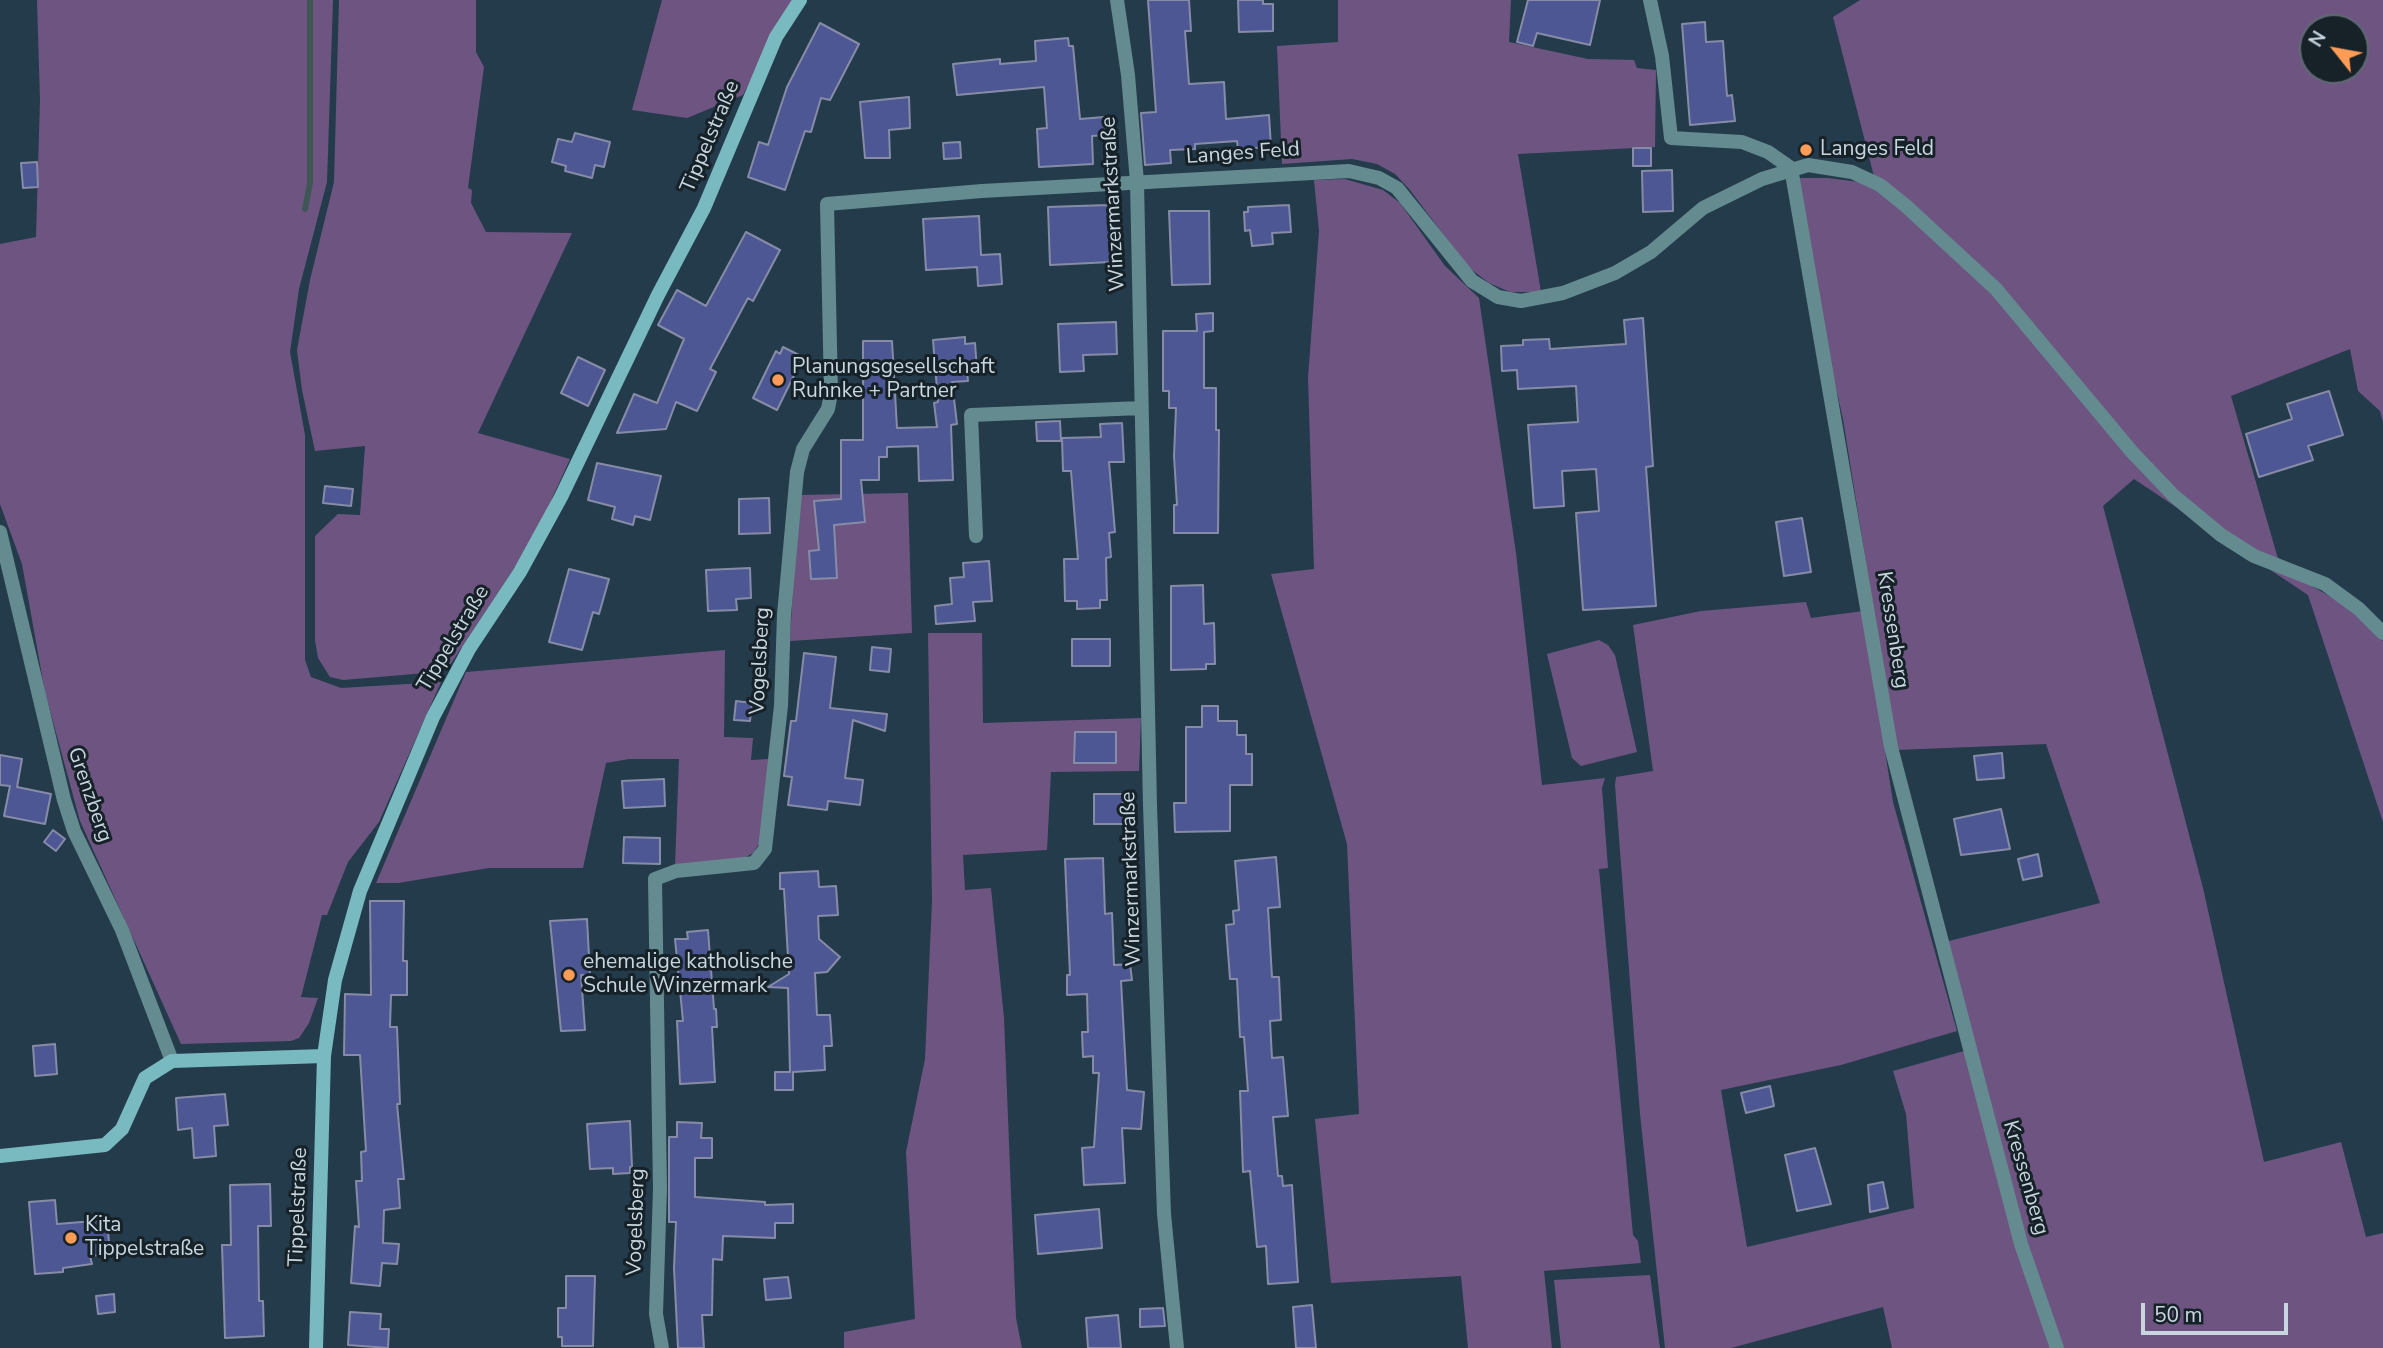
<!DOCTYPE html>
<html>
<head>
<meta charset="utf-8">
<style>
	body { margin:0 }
	#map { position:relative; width:2383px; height:1348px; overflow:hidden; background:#243b4b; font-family:"Nunito Sans",sans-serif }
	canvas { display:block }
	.north { position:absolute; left:2299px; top:14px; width:70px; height:70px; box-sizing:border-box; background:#162128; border:2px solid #5d6972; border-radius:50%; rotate:301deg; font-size:19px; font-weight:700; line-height:28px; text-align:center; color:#c8d6e0 }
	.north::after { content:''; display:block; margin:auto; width:24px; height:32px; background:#fd9c56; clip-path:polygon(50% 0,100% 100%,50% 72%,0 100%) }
	.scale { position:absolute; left:2141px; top:1303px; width:147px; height:32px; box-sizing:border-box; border:4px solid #c8d6e0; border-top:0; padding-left:9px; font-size:21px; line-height:24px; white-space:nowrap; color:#c8d6e0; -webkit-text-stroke:5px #162128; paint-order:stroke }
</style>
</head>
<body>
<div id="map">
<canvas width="2383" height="1348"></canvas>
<div class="north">N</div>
<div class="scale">50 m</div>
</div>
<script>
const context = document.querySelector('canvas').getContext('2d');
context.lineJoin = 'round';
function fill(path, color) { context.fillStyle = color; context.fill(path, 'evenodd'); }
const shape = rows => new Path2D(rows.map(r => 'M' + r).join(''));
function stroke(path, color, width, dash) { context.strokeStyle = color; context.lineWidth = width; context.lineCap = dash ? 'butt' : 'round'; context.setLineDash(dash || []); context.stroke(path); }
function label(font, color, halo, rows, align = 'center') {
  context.font = font + ' "Nunito Sans",sans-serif'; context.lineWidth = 6; context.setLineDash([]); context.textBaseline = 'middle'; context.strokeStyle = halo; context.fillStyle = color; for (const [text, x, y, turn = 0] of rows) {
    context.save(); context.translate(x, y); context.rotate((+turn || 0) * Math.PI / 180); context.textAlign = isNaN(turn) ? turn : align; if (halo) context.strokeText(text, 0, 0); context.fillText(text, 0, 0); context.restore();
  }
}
const green = shape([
	[37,0,333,0,327,182,299,289,290,352,305,435,305,660,311,677,341,688,441,682,379,822,348,862,327,915,322,915,301,997,318,998,309,1023,299,1038,291,1041,181,1044,80,821,45,692,22,564,0,504,0,244,36,237,40,100],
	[339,0,476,0,476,52,484,67,468,188,472,190,471,203,486,232,572,233,478,433,570,459,549,505,523,555,448,668,438,672,343,680,330,677,318,658,315,640,315,536,338,514,360,515,365,446,315,451,302,390,297,350,310,280,334,182],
	[662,0,792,0,743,95,687,118,632,110],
	[1338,0,1511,0,1509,42,1588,59,1634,60,1637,68,1656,70,1655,147,1518,154,1541,292,1510,292,1489,283,1467,266,1410,190,1395,174,1377,164,1352,159,1282,164,1277,46,1338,42],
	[1860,0,2383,0,2383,422,2380,411,2358,391,2350,349,2231,396,2281,569,2344,604,2383,641,2383,822,2308,595,2134,479,2103,506,2203,888,2264,1162,2341,1142,2366,1237,2383,1233,2383,1348,2063,1348,2026,1239,1945,942,2100,903,2046,744,1896,750,1843,419,1812,282,1799,178,1827,178,1876,184,1833,17],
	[2313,28,2355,28,2355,70,2313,70],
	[1345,179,1383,190,1400,203,1445,266,1479,298,1516,553,1542,785,1605,778,1602,788,1608,868,1599,869,1633,1235,1638,1241,1641,1263,1544,1271,1552,1348,1468,1348,1461,1276,1331,1283,1315,1119,1359,1114,1347,844,1271,574,1314,569,1308,378,1319,231,1314,180],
	[908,493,912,633,790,641,798,495],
	[1806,602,1811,618,1863,611,1893,802,1957,1031,1841,1065,1721,1090,1747,1247,1914,1208,1906,1114,1893,1071,1964,1051,2054,1348,1892,1348,1883,1307,1731,1348,1665,1348,1640,1114,1615,785,1616,777,1653,771,1633,625,1701,611],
	[928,633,982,633,983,723,1141,718,1139,771,1051,772,1047,850,963,855,965,890,991,888,1004,1018,1016,1318,1022,1348,844,1348,844,1332,915,1319,906,1152,925,1059,932,901],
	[1599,640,1608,645,1615,655,1637,752,1581,766,1572,758,1547,654],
	[725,650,724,737,753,738,751,760,769,759,762,839,753,853,742,859,675,866,679,759,629,759,606,763,583,868,489,868,398,883,376,883,466,672],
	[1650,1275,1660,1348,1561,1348,1554,1280]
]);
const stream = shape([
	[305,209,310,183,310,0]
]);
const building = shape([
	[1148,0,1189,0,1191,31,1185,31,1189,84,1224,82,1226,119,1269,115,1271,147,1238,149,1237,141,1195,144,1195,149,1170,150,1171,163,1145,165,1141,113,1156,112,1148,0],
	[1238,0,1263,0,1263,4,1273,4,1273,31,1239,32,1238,0],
	[1528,0,1600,0,1590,45,1537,33,1533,46,1517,42,1528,0],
	[1705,22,1706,42,1723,41,1727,96,1732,95,1735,121,1690,125,1682,24,1705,22],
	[820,23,859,44,830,100,821,98,811,132,805,131,785,190,748,177,759,142,768,145,787,87,820,23],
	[1068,38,1069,46,1073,46,1080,119,1104,117,1105,135,1092,136,1093,164,1039,167,1037,129,1047,128,1044,87,957,95,953,64,1000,59,1000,64,1036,61,1035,41,1068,38],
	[909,97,910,128,889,130,890,158,865,158,860,102,909,97],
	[575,133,610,142,604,167,595,165,592,178,565,171,566,166,552,162,558,139,572,142,575,133],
	[960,142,961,158,944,159,943,143,960,142],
	[1633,148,1651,148,1651,166,1633,166,1633,148],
	[37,162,38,187,23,188,21,163,37,162],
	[1672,170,1673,211,1643,212,1642,171,1672,170],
	[1108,205,1111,262,1050,265,1048,207,1108,205],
	[1289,205,1291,232,1272,233,1273,244,1252,246,1250,230,1245,231,1244,212,1248,212,1248,207,1289,205],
	[1169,211,1209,211,1210,284,1172,285,1169,211],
	[979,216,981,255,1000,254,1002,284,978,286,977,267,926,270,923,219,979,216],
	[746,232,780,250,753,301,748,298,710,369,716,372,697,411,676,402,666,429,617,433,634,394,657,403,684,339,658,325,677,290,706,306,746,232],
	[1213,313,1213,331,1204,332,1204,388,1216,388,1216,430,1219,430,1218,533,1174,533,1174,505,1177,505,1174,456,1176,408,1169,408,1169,391,1163,391,1163,331,1197,331,1196,314,1213,313],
	[1643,318,1653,466,1646,467,1656,606,1583,610,1576,513,1599,511,1596,469,1562,471,1564,506,1534,508,1528,425,1578,422,1576,386,1518,389,1517,370,1502,371,1501,346,1523,345,1523,340,1549,339,1550,349,1626,344,1624,320,1643,318],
	[1116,322,1117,354,1083,355,1084,371,1060,372,1058,324,1116,322],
	[965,337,965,344,975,343,977,370,967,371,968,381,952,382,957,424,951,425,953,480,919,481,918,446,887,447,887,457,879,457,879,480,861,480,865,522,834,525,837,578,811,579,809,551,819,550,814,501,841,499,841,440,863,440,863,341,892,341,897,428,937,427,934,403,938,402,933,340,965,337],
	[783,347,803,357,777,410,753,398,776,351,780,354,783,347],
	[578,357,605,370,588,406,561,393,578,357],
	[2329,391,2343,435,2308,446,2313,460,2259,477,2246,434,2292,419,2287,404,2329,391],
	[1060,421,1061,441,1037,441,1036,422,1060,421],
	[1122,423,1124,462,1109,462,1115,532,1109,533,1111,557,1106,558,1107,600,1100,600,1100,608,1077,609,1077,601,1065,601,1064,559,1078,559,1071,471,1063,471,1062,438,1101,437,1100,424,1122,423],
	[597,463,661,476,650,520,635,516,633,525,612,519,615,507,588,500,597,463],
	[325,486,353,489,351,506,323,503,325,486],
	[769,498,770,533,739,534,739,499,769,498],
	[1802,518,1811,572,1784,576,1776,522,1802,518],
	[989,561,992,601,973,602,975,621,936,624,935,606,952,604,950,578,964,577,963,563,989,561],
	[750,568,751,598,736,599,737,610,708,611,706,570,750,568],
	[569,569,609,579,599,614,593,612,582,650,549,642,569,569],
	[1203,585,1204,624,1214,623,1215,664,1206,664,1206,669,1171,670,1171,586,1203,585],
	[1072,639,1110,639,1110,666,1072,666,1072,639],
	[872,647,891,649,889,672,870,670,872,647],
	[804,653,836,657,830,708,887,714,885,731,853,720,845,778,863,780,860,805,828,801,827,810,788,805,792,777,784,776,791,721,796,721,804,653],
	[736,701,752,703,750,721,734,720,736,701],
	[1202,706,1218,706,1218,721,1237,721,1237,735,1246,735,1246,754,1252,754,1252,785,1230,785,1230,831,1175,832,1174,803,1186,803,1186,727,1202,727,1202,706],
	[1075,732,1116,732,1116,763,1074,763,1075,732],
	[2002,753,2004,778,1977,780,1974,756,2002,753],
	[0,755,22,759,17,787,51,794,45,824,4,816,10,786,0,785,0,755],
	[664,779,665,806,624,808,622,781,664,779],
	[1094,794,1123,794,1123,824,1094,824,1094,794],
	[2001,809,2010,849,1961,855,1954,819,2001,809],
	[53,830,65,839,56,851,44,842,53,830],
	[624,837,660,838,660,864,623,863,624,837],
	[2038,854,2042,876,2023,880,2018,859,2038,854],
	[1276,857,1280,907,1268,908,1272,977,1279,977,1281,1020,1270,1021,1272,1058,1283,1057,1288,1116,1273,1117,1278,1176,1282,1176,1283,1186,1292,1185,1298,1282,1268,1284,1266,1246,1257,1247,1250,1171,1243,1172,1240,1091,1248,1091,1244,1037,1240,1037,1237,979,1230,979,1226,925,1234,924,1233,911,1239,910,1235,861,1276,857],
	[1103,858,1105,914,1112,913,1114,965,1130,964,1132,980,1121,981,1127,1090,1144,1092,1141,1129,1122,1128,1125,1183,1084,1185,1082,1148,1094,1147,1099,1073,1093,1073,1093,1056,1083,1057,1082,1032,1088,1032,1087,994,1067,995,1067,975,1070,975,1065,859,1103,858],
	[818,871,819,887,836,886,838,915,818,916,819,939,840,957,827,972,815,973,817,1015,830,1015,832,1046,824,1046,825,1070,793,1072,793,1090,775,1090,775,1072,790,1072,788,988,768,987,789,974,784,889,780,889,780,873,818,871],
	[370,901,404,901,403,961,407,961,407,995,391,995,390,1027,397,1027,400,1104,397,1104,404,1179,398,1179,400,1208,384,1210,383,1243,399,1244,397,1264,382,1263,380,1286,351,1283,355,1226,359,1227,356,1181,362,1181,361,1152,366,1151,360,1055,344,1055,345,994,371,995,370,901],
	[587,919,590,975,581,975,585,1030,561,1031,550,921,587,919],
	[708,930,714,1009,716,1009,717,1027,712,1027,715,1082,680,1084,677,1021,683,1021,675,939,688,939,687,932,708,930],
	[55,1044,57,1074,35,1076,33,1046,55,1044],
	[1770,1086,1774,1106,1746,1113,1741,1093,1770,1086],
	[225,1094,228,1125,214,1126,216,1156,194,1158,192,1128,178,1130,176,1098,225,1094],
	[630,1121,632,1167,630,1167,630,1173,613,1174,613,1168,590,1169,587,1124,630,1121],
	[677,1122,702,1123,701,1138,712,1138,712,1158,695,1158,695,1197,765,1202,765,1205,793,1204,793,1223,775,1223,775,1238,723,1236,722,1260,713,1259,712,1315,702,1315,704,1348,678,1348,674,1268,676,1222,669,1222,669,1137,677,1137,677,1122],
	[1815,1148,1831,1204,1797,1211,1785,1155,1815,1148],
	[1883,1182,1888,1208,1870,1212,1868,1185,1883,1182],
	[270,1184,271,1226,258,1226,259,1301,263,1301,264,1336,225,1338,222,1245,231,1245,230,1185,270,1184],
	[55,1200,57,1224,107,1220,110,1254,90,1256,92,1264,63,1268,63,1272,35,1274,29,1202,55,1200],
	[1099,1209,1102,1248,1038,1254,1035,1215,1099,1209],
	[566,1276,595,1276,593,1346,562,1346,562,1337,558,1337,558,1308,566,1308,566,1276],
	[788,1277,791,1298,766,1300,764,1279,788,1277],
	[114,1294,115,1312,98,1314,96,1296,114,1294],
	[1312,1305,1316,1348,1296,1348,1293,1307,1312,1305],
	[1163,1308,1165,1326,1140,1327,1140,1309,1163,1308],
	[350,1312,381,1314,380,1329,389,1329,388,1348,348,1345,350,1312],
	[1118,1315,1121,1348,1088,1348,1086,1318,1118,1315]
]);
const street = shape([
	[1117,0,1128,75,1137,182,1150,805,1164,1214,1177,1348],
	[1650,0,1662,56,1671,138,1742,142,1768,152,1791,168,1891,747,2021,1244,2057,1348],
	[0,532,64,800,74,831,122,930,172,1061],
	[976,536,971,415,1141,408],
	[662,1348,656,1314,660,1189,655,879,676,871,754,863,765,849,781,706,784,615,797,472,803,449,828,409,831,393,827,204,982,191,1349,171,1379,178,1397,188,1472,281,1498,297,1521,301,1563,293,1615,273,1651,252,1703,208,1762,179,1808,165,1852,172,1880,185,1906,206,1996,289,2132,452,2174,496,2221,535,2254,556,2325,584,2359,609,2383,633]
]);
const secondary = shape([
	[0,1156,105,1145,122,1129,145,1078,172,1061,324,1056],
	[316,1348,324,1056,335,980,360,891,433,717,469,649,520,572,561,497,658,295,704,208,776,37,800,0]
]);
const markers = [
	[1806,150,7,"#fd9c56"],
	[778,380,7,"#fd9c56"],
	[569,975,7,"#fd9c56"],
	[71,1238,7,"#fd9c56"]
];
const streetNames = [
	["Tippelstraße",711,137,-67],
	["Langes Feld",1243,154,-4],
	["Winzermarkstraße",1114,204,-93],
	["Kressenberg",1892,630,81],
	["Tippelstraße",454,639,-59],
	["Vogelsberg",761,661,-87],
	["Grenzberg",89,795,71],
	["Winzermarkstraße",1132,879,-92],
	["Kressenberg",2025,1178,74],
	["Tippelstraße",299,1207,-88],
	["Vogelsberg",637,1222,-88]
];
const poiNames = [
	["Langes Feld",1820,150],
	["Planungsgesellschaft",792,368],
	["Ruhnke + Partner",792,392],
	["ehemalige katholische",583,963],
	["Schule Winzermark",583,987],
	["Kita",85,1226],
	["Tippelstraße",85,1250]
];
fill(green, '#6e5581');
stroke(stream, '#3f5754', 6);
fill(building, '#4c5793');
stroke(building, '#868ca7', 2);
stroke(street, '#648b8f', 14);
stroke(secondary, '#79b9c0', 14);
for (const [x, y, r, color] of markers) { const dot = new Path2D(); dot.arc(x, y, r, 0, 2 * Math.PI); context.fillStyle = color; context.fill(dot); stroke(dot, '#162128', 2.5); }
label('21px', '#c8d6e0', '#162128', streetNames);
label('21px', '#c8d6e0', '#162128', poiNames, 'left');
</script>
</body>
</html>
